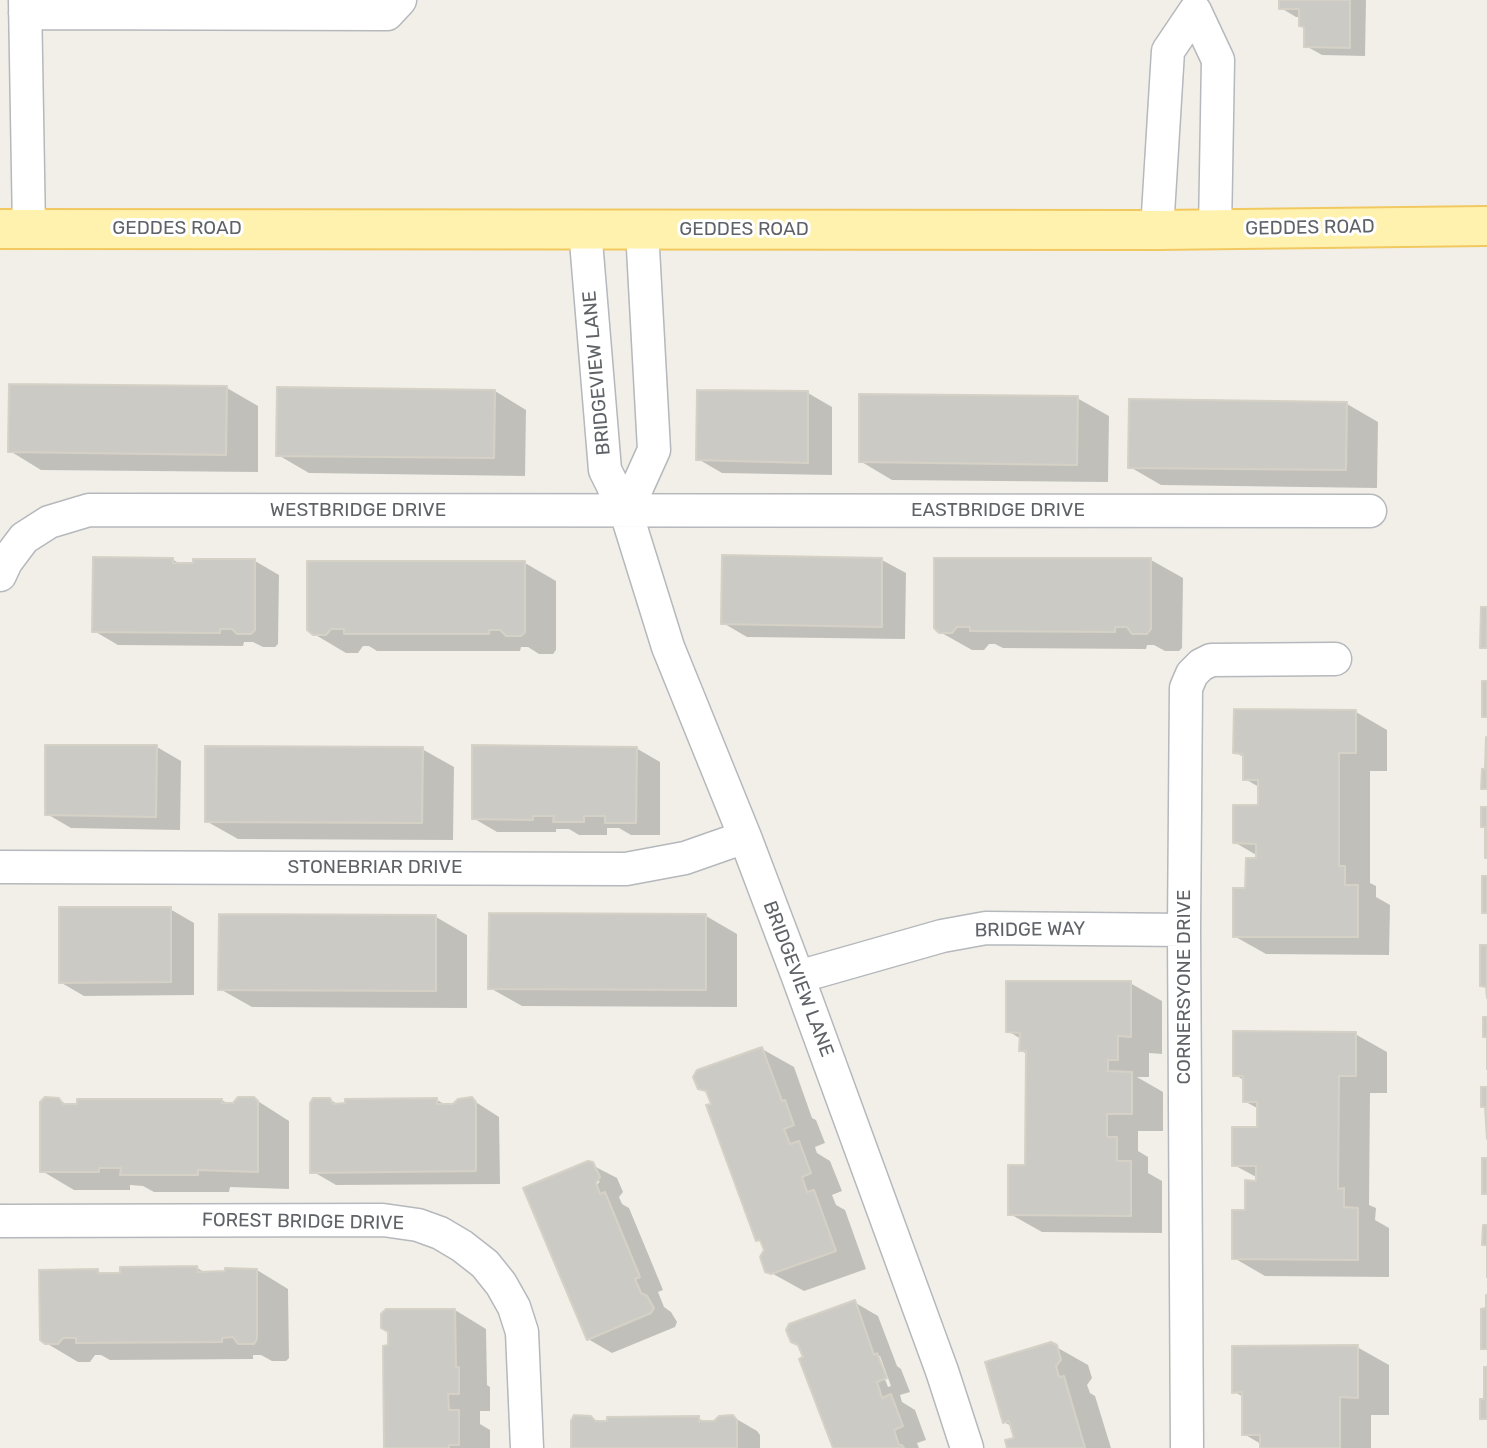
<!DOCTYPE html>
<html>
<head>
<meta charset="utf-8">
<style>
	body { margin:0 }
	canvas { display:block; background:#f1efe8 }
</style>
</head>
<body>
<canvas width="1487" height="1448"></canvas>
<script>
const context = document.querySelector('canvas').getContext('2d');
context.lineJoin = 'round';
function fill(path, color) { context.fillStyle = color; context.fill(path, 'evenodd'); }
const shape = rows => new Path2D(rows.map(r => 'M' + r).join(''));
function stroke(path, color, width, dash) { context.strokeStyle = color; context.lineWidth = width; context.lineCap = dash ? 'butt' : 'round'; context.setLineDash(dash || []); context.stroke(path); }
function label(font, color, halo, rows, align = 'center') {
  context.font = font + ' Rubik,sans-serif'; context.lineWidth = 6; context.setLineDash([]); context.textBaseline = 'middle'; context.strokeStyle = halo; context.fillStyle = color; for (const [text, x, y, turn = 0] of rows) {
    context.save(); context.translate(x, y); context.rotate((+turn || 0) * Math.PI / 180); context.textAlign = isNaN(turn) ? turn : align; if (halo) context.strokeText(text, 0, 0); context.fillText(text, 0, 0); context.restore();
  }
}
const shadow = shape([
	[1281,0,1366,0,1365,56,1322,55,1306,46,1306,28,1301,25,1301,17,1296,17,1281,8],
	[227,388,258,406,258,472,41,470,10,451],
	[495,391,526,410,525,476,309,473,278,455],
	[808,393,832,407,832,475,722,473,698,459],
	[1077,398,1109,416,1108,482,892,480,860,461],
	[1347,404,1378,422,1377,488,1161,485,1130,467],
	[172,559,182,565,255,561,279,575,278,644,275,647,263,647,253,642,244,642,243,646,118,645,94,631],
	[882,560,906,573,905,639,747,637,723,623],
	[1151,560,1183,578,1182,648,1179,651,1165,651,1154,645,1147,645,1146,649,1003,648,995,644,989,644,984,650,972,650,940,632],
	[525,563,556,581,556,650,553,654,539,654,528,647,521,647,520,651,377,651,369,646,363,646,358,653,346,653,314,634],
	[1356,712,1387,730,1387,771,1370,771,1370,883,1376,886,1376,897,1390,905,1389,955,1266,954,1234,936,1258,856,1234,842,1259,806,1259,787,1245,779,1245,758,1235,752],
	[157,747,181,761,180,830,71,828,47,814],
	[636,748,660,762,660,835,631,835,619,828,607,828,607,835,579,835,569,829,556,829,556,832,497,832,473,818],
	[422,749,454,767,453,840,238,839,206,821],
	[170,909,194,923,194,995,84,996,60,982],
	[706,916,737,934,737,1007,522,1006,490,988],
	[436,917,467,935,467,1008,252,1007,220,989],
	[1130,983,1162,1001,1162,1054,1149,1053,1149,1077,1137,1077,1163,1092,1163,1131,1138,1131,1138,1151,1148,1157,1148,1173,1162,1181,1162,1233,1042,1232,1010,1214,1027,1166,1027,1054,1021,1051,1021,1039,1008,1031],
	[1355,1034,1387,1052,1387,1093,1370,1093,1369,1205,1376,1208,1375,1220,1389,1228,1389,1277,1265,1276,1234,1258,1258,1182,1258,1178,1234,1165,1259,1129,1259,1109,1244,1101,1244,1080,1235,1075],
	[762,1049,794,1067,812,1118,816,1120,825,1143,815,1147,817,1153,830,1161,842,1191,832,1195,836,1205,845,1210,866,1269,804,1291,766,1270,766,1250,763,1243,757,1240,708,1092,700,1087],
	[253,1098,289,1121,289,1189,230,1187,229,1192,154,1192,143,1186,130,1185,130,1190,74,1190,42,1171,58,1099,69,1106,222,1100,230,1105],
	[329,1099,339,1105,347,1105,347,1101,437,1100,446,1105,454,1105,471,1099,499,1117,500,1184,336,1185,312,1171],
	[588,1163,617,1178,623,1192,619,1197,622,1204,629,1208,663,1290,658,1292,664,1307,671,1312,677,1322,675,1327,612,1353,588,1339,525,1189],
	[595,1181,600,1181,592,1191,589,1189],
	[197,1268,206,1273,257,1270,288,1289,289,1358,286,1361,272,1361,261,1355,253,1355,253,1359,110,1360,101,1355,95,1355,90,1362,78,1362,46,1343,98,1271,105,1275],
	[854,1302,878,1316,897,1366,901,1369,910,1392,900,1395,902,1402,915,1410,926,1440,917,1443,919,1448,834,1448],
	[876,1356,880,1356,891,1386,888,1387],
	[455,1310,486,1329,487,1385,490,1387,490,1411,480,1411,480,1424,490,1430,490,1448,385,1448],
	[1051,1344,1088,1365,1092,1378,1087,1385,1090,1393,1095,1396,1111,1448,1009,1448,1016,1439,1013,1427,1004,1422],
	[1357,1347,1389,1365,1389,1415,1371,1415,1371,1448,1261,1448,1261,1444,1244,1434,1244,1397,1234,1392],
	[591,1417,601,1423,698,1418,707,1423,733,1417,757,1431,760,1435,760,1448,573,1448]
]);
const building = shape([
	[1279,0,1350,0,1350,48,1304,47,1304,27,1299,26,1299,9,1279,9,1279,0],
	[9,384,227,386,226,455,8,452,9,384],
	[277,387,495,390,494,458,276,456,277,387],
	[697,390,808,391,808,463,696,460,697,390],
	[859,394,1078,396,1077,465,859,462,859,394],
	[1129,399,1347,402,1346,470,1128,468,1129,399],
	[722,555,882,558,882,627,721,624,722,555],
	[93,557,173,558,173,563,193,563,193,559,255,559,255,630,251,634,237,634,232,629,220,629,220,633,92,632,93,557],
	[934,558,1151,558,1151,629,1147,634,1132,634,1127,627,1115,627,1115,632,970,631,970,627,957,627,952,633,939,633,934,628,934,558],
	[307,561,525,561,525,632,521,636,506,636,500,630,489,630,489,634,344,634,344,629,331,629,326,635,313,635,307,630,307,561],
	[1481,607,1487,607,1487,648,1480,648,1481,607],
	[1482,681,1487,681,1487,717,1482,717,1482,681],
	[1234,709,1356,710,1356,753,1339,753,1339,866,1345,866,1345,885,1358,885,1358,937,1233,937,1233,888,1245,888,1246,858,1256,858,1256,844,1233,843,1233,805,1258,805,1258,780,1243,780,1243,754,1233,753,1234,709],
	[1486,737,1487,789,1481,789,1482,769,1485,769,1486,737],
	[45,745,157,745,156,817,45,815,45,745],
	[472,745,637,747,636,823,605,823,605,816,584,816,584,822,553,822,554,816,533,816,533,820,472,819,472,745],
	[205,746,423,747,422,823,205,822,205,746],
	[1481,807,1487,807,1487,858,1485,858,1485,827,1481,827,1481,807],
	[1482,876,1487,876,1487,913,1482,913,1482,876],
	[59,907,171,907,171,982,59,983,59,907],
	[489,913,706,914,706,990,488,989,489,913],
	[219,914,436,915,436,991,218,990,219,914],
	[1480,945,1487,945,1487,998,1486,987,1480,986,1480,945],
	[1006,981,1131,981,1131,1037,1118,1036,1118,1060,1108,1060,1108,1071,1132,1072,1132,1114,1107,1114,1107,1137,1117,1137,1117,1161,1131,1161,1131,1216,1008,1215,1008,1165,1025,1165,1026,1051,1019,1051,1020,1033,1006,1032,1006,981],
	[1483,1017,1487,1017,1487,1069,1487,1037,1483,1037,1483,1017],
	[1233,1031,1356,1032,1356,1076,1339,1076,1338,1189,1344,1188,1344,1207,1358,1208,1358,1260,1232,1259,1232,1210,1245,1210,1245,1180,1256,1181,1256,1166,1232,1166,1232,1127,1257,1127,1257,1102,1243,1102,1243,1076,1233,1076,1233,1031],
	[762,1047,782,1101,785,1100,794,1125,784,1129,790,1144,799,1141,811,1173,802,1177,807,1192,814,1190,836,1251,771,1274,765,1272,760,1257,764,1250,760,1240,756,1241,706,1105,711,1104,706,1091,698,1089,693,1077,697,1070,762,1047],
	[1481,1087,1487,1087,1487,1139,1485,1107,1481,1107,1481,1087],
	[45,1097,59,1098,63,1104,77,1104,77,1099,222,1099,222,1103,233,1103,238,1097,254,1097,258,1101,258,1172,198,1170,198,1175,120,1175,121,1168,99,1168,99,1172,40,1172,40,1102,45,1097],
	[472,1097,476,1102,476,1171,310,1173,310,1103,313,1098,330,1098,333,1104,345,1103,345,1099,437,1098,437,1104,453,1104,458,1099,472,1097],
	[1482,1158,1487,1158,1487,1194,1482,1194,1482,1158],
	[588,1161,593,1162,600,1177,596,1183,600,1194,605,1192,640,1277,635,1279,641,1293,647,1296,654,1308,651,1313,587,1340,523,1188,588,1161],
	[1483,1225,1487,1225,1487,1277,1487,1245,1482,1245,1483,1225],
	[197,1266,198,1272,225,1271,225,1268,257,1269,257,1339,254,1344,238,1344,233,1337,222,1338,222,1342,76,1343,76,1338,63,1338,58,1344,45,1344,40,1340,39,1270,98,1269,98,1273,120,1273,120,1267,197,1266],
	[1486,1295,1487,1295,1487,1349,1481,1349,1481,1309,1486,1308,1486,1295],
	[855,1300,874,1355,877,1353,887,1378,877,1382,882,1398,891,1394,903,1426,894,1430,899,1445,902,1445,904,1448,833,1448,799,1359,803,1357,798,1345,791,1342,786,1330,789,1324,855,1300],
	[386,1309,455,1309,456,1367,459,1367,459,1394,448,1394,449,1410,459,1410,459,1445,449,1445,449,1448,384,1448,383,1346,388,1345,388,1332,381,1328,381,1314,386,1309],
	[1051,1342,1057,1345,1061,1360,1056,1366,1059,1377,1064,1376,1085,1448,1007,1448,1005,1440,1014,1438,1009,1421,1003,1423,985,1362,1051,1342],
	[1358,1345,1358,1398,1340,1397,1340,1448,1260,1448,1260,1435,1242,1435,1242,1392,1232,1393,1232,1346,1358,1345],
	[1484,1367,1487,1367,1487,1419,1480,1419,1480,1399,1484,1399,1484,1367],
	[574,1415,591,1416,595,1421,607,1421,607,1417,699,1416,699,1421,714,1421,719,1416,733,1415,737,1420,737,1448,571,1448,571,1421,574,1415]
]);
const minor = shape([
	[25,0,29,229],
	[25,13,387,14,400,0],
	[585,229,605,470,626,512,668,647,745,837,798,977,942,1371,967,1448],
	[1157,230,1168,51,1195,11,1218,60,1215,230],
	[626,512,654,450,642,230],
	[0,575,6,562,24,538,49,522,89,510,1370,511],
	[0,867,626,869,685,858,745,837],
	[798,977,942,936,986,928,1184,930],
	[0,1221,383,1220,418,1225,440,1233,462,1246,485,1264,501,1284,514,1307,522,1332,527,1448],
	[1187,1448,1184,930,1186,688,1192,674,1201,665,1211,660,1335,659]
]);
const major = shape([
	[0,229,1157,230,1487,226]
]);
const streetNames = [
	["GEDDES ROAD",1310,228,-1],
	["GEDDES ROAD",177,229],
	["GEDDES ROAD",744,230],
	["BRIDGEVIEW LANE",597,373,-95],
	["WESTBRIDGE DRIVE",358,511],
	["EASTBRIDGE DRIVE",998,511],
	["STONEBRIAR DRIVE",375,868],
	["BRIDGE WAY",1030,930,-1],
	["BRIDGEVIEW LANE",798,979,69],
	["CORNERSYONE DRIVE",1185,987,-90],
	["FOREST BRIDGE DRIVE",303,1222,1]
];
fill(shadow, '#0003');
fill(building, '#cccac5');
stroke(building, '#d6d1c6', 2);
stroke(minor, '#b5b8bc', 35);
stroke(major, '#f2c960', 42);
stroke(minor, '#fff', 32);
stroke(major, '#fff2af', 38);
label('19px', '#5f6368', '#fff', streetNames);
</script>
</body>
</html>
